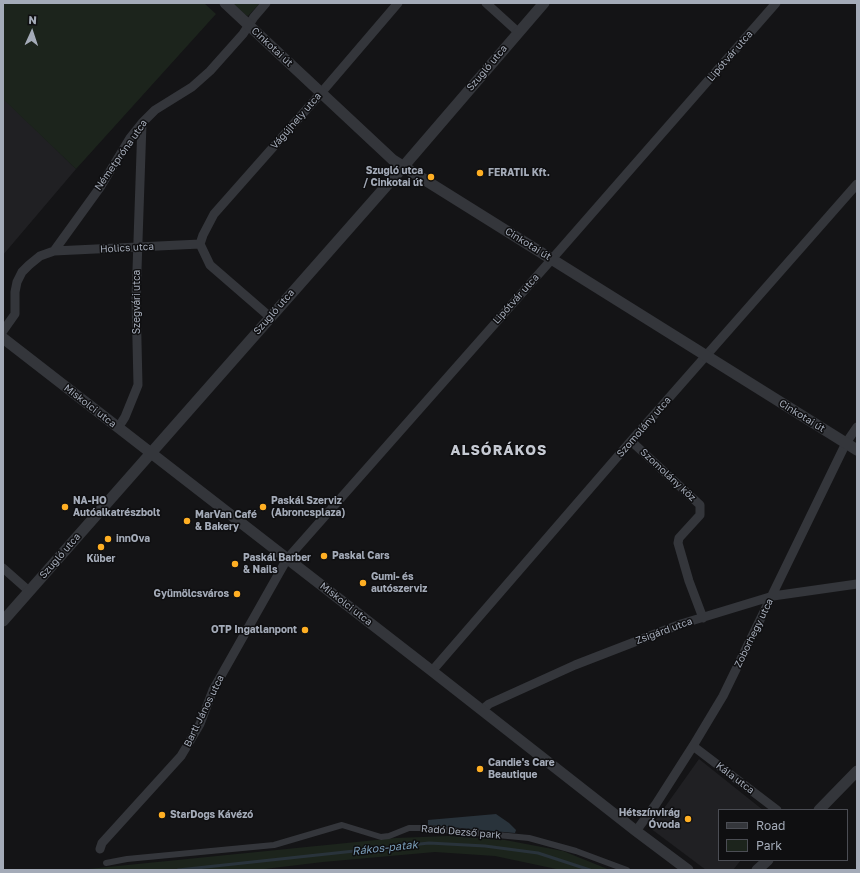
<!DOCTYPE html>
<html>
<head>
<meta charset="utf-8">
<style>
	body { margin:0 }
	#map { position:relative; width:860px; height:873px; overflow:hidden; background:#141416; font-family:"Golos Text",sans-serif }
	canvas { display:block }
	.frame { position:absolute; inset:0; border:4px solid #a4abb8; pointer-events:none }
	.legend { position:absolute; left:718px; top:809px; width:130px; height:52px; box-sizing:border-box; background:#0f0f11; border:1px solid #4b4d54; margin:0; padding:5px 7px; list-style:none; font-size:12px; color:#a4abb8 }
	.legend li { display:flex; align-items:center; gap:8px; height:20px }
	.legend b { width:20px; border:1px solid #4b4d54 }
	.north { position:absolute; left:12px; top:12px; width:40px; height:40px; -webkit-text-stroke:3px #0f0f11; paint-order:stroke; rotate:3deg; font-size:11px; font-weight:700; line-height:16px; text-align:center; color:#a4abb8 }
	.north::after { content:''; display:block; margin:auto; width:14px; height:18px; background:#a4abb8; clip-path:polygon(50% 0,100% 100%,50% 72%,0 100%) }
</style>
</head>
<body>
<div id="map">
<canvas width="860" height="873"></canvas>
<div class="frame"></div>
<ul class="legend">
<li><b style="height:5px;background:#34363b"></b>Road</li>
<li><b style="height:11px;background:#1c241c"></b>Park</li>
</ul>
<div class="north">N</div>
</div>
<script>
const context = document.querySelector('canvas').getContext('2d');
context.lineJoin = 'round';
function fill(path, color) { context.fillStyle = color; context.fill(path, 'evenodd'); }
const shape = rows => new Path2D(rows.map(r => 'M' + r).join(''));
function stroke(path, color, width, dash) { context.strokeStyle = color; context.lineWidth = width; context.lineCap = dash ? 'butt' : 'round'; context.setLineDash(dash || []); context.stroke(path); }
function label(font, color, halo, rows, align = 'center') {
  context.font = font + ' "Golos Text",sans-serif'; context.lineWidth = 3; context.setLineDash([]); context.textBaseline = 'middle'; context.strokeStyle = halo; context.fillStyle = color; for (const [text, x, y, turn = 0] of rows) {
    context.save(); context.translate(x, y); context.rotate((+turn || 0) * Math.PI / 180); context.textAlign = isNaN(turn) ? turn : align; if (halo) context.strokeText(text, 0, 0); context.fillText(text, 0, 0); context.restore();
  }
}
const built = shape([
	[3,98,76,169,3,255],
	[699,759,763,810,719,810,719,860,741,860,733,870,706,870,650,828]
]);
const green = shape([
	[3,3,204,3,216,14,76,169,3,99],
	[232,3,260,3,248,16,246,15],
	[448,836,505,840,563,851,610,870,561,870,495,856,435,852,323,862,256,870,78,870,396,838]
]);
const water = shape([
	[496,814,509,823,516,830,515,833,428,825,428,820]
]);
const stream = shape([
	[178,870,429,843,485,846,538,853,590,870]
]);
const pedestrian = shape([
	[106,863,127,859,274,845,342,825,381,837,389,836,409,828,424,828,529,838,576,851,627,870]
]);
const minor = shape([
	[486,3,518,32],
	[200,244,203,235,214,214,321,93,398,3],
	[200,244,210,265,270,317],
	[54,251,101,186,130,138,142,123,155,110,192,87,210,71,243,34,254,17,266,3],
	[3,331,15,314,15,292,17,282,22,272,29,265,40,256,54,251,200,244],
	[118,428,125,417,138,385,136,299,142,123],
	[631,441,700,505,700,515,679,538,678,543,689,581,703,618],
	[3,568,29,591],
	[432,671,631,441,857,184],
	[482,710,489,704,575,665,681,624,773,596,857,584],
	[693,746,777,810],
	[636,831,656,804,693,746,723,696,846,443,857,427],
	[100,849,102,843,181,756,200,724,213,690,287,559,552,259,776,3]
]);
const tertiary = shape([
	[225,3,393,160,857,450],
	[3,338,432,671,636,831,688,870],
	[3,621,403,167,544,3],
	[819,810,857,771],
	[757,870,768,860]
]);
const markers = [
	[480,173,4,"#ffaf23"],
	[431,177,4,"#ffaf23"],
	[65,507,4,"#ffaf23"],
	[263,507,4,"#ffaf23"],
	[187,521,4,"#ffaf23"],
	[108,539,4,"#ffaf23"],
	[101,547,4,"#ffaf23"],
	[324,556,4,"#ffaf23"],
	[235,564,4,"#ffaf23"],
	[363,583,4,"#ffaf23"],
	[237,594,4,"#ffaf23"],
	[305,630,4,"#ffaf23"],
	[480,769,4,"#ffaf23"],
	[162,815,4,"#ffaf23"],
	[688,819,4,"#ffaf23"]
];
const streetNames = [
	["Cinkotai út",272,47,43],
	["Lipótvár utca",730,56,-49],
	["Szugló utca",487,68,-50],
	["Vágújhely utca",296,121,-49],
	["Németpróna utca",121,155,-55],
	["Cinkotai út",528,244,32],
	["Holics utca",127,248,-3],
	["Lipótvár utca",516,299,-48],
	["Szegvári utca",137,302,-90],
	["Szugló utca",274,312,-49],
	["Miskolci utca",90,406,38],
	["Cinkotai út",802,416,32],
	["Szomolány utca",644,427,-49],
	["Szomolány köz",668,475,43],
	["Szugló utca",60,556,-49],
	["Miskolci utca",346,604,38],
	["Zsigárd utca",664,631,-20],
	["Zoborhegy utca",754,633,-64],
	["Bartl János utca",204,711,-64],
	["Kála utca",735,778,37],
	["Radó Dezső park",461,832,5]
];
const poiNames = [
	["Szugló utca",423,171,"right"],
	["/ Cinkotai út",423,183,"right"],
	["FERATIL Kft.",488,173],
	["NA-HO",73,501],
	["Autóalkatrészbolt",73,513],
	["Paskál Szerviz",271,501],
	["(Abroncsplaza)",271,513],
	["MarVan Café",195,515],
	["& Bakery",195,527],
	["innOva",116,539],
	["Paskal Cars",332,556],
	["Paskál Barber",243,558],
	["& Nails",243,570],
	["Küber",101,559,"center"],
	["Gumi- és",371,577],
	["autószerviz",371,589],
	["Gyümölcsváros",229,594,"right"],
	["OTP Ingatlanpont",297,630,"right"],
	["Candie's Care",488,763],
	["Beautique",488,775],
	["Hétszínvirág",680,813,"right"],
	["Óvoda",680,825,"right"],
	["StarDogs Kávézó",170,815]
];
const waterNames = [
	["Rákos-patak",385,848,-6]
];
const districtNames = [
	["ALSÓRÁKOS",499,451]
];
fill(built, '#202023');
fill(green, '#1c241c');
fill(water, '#29333b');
stroke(stream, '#29333b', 3);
stroke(pedestrian, '#34363b', 6);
stroke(minor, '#34363b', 9);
stroke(tertiary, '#34363b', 11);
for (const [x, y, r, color] of markers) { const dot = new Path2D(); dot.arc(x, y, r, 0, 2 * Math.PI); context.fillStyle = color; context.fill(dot); stroke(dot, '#0f0f11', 1.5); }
label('10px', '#a4abb8', '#0f0f11', streetNames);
label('bold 10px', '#a4abb8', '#0f0f11', poiNames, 'left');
label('italic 11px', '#789bb6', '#0f0f11', waterNames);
context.letterSpacing = '1px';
label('bold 14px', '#c6cad3', '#0f0f11', districtNames);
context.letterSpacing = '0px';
</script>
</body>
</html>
